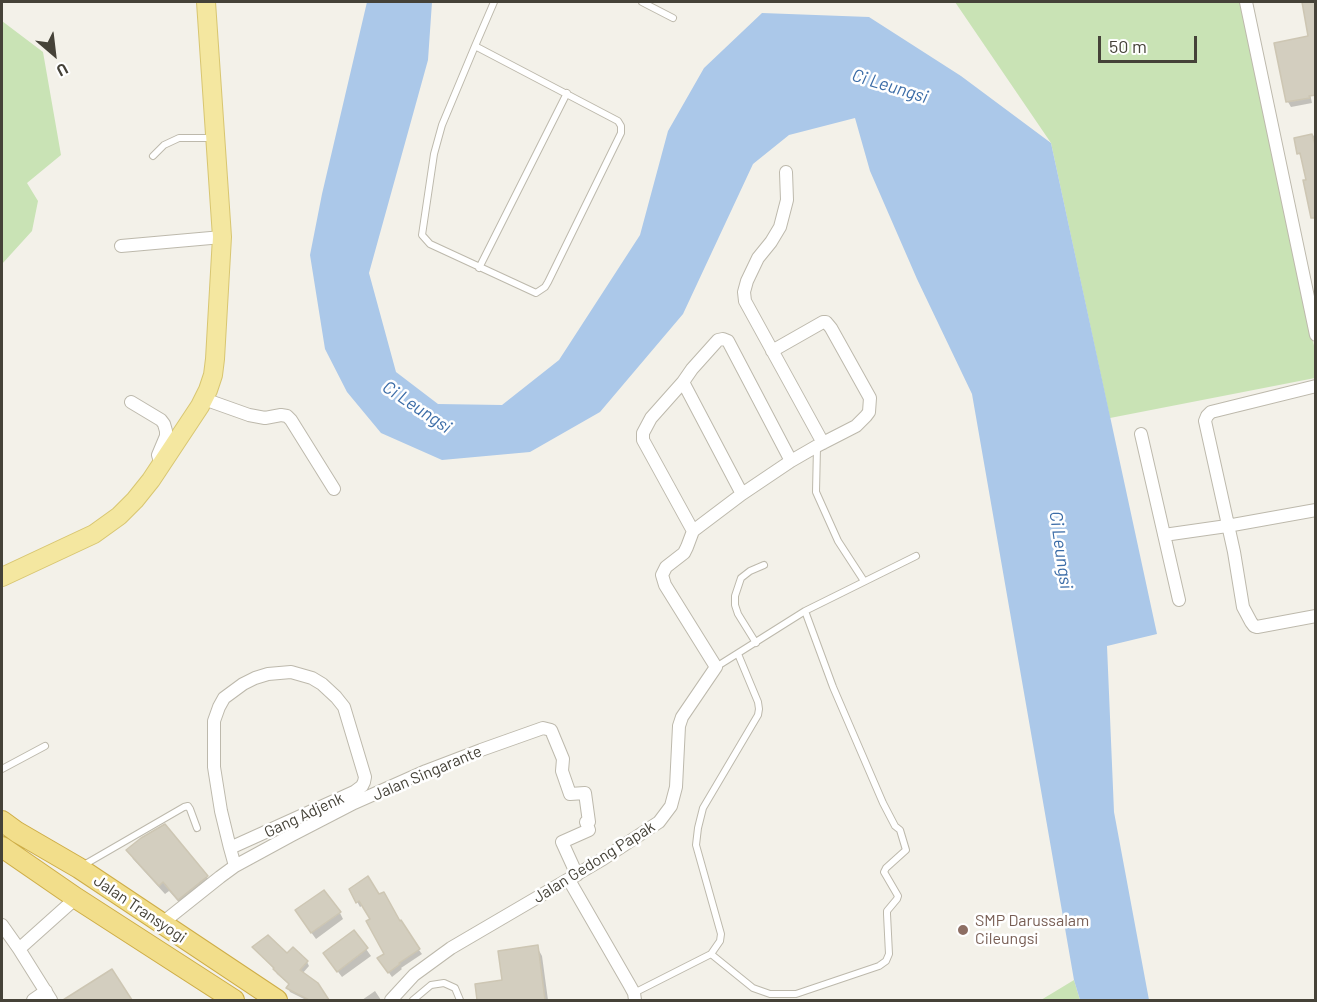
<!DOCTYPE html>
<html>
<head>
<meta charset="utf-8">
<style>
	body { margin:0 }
	#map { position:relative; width:1317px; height:1002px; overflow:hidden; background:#f3f1e9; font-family:Barlow,sans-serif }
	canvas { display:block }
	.frame { position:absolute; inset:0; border:3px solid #454238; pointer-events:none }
	.north { position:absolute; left:24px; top:24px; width:60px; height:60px; -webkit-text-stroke:4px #fff; paint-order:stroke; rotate:152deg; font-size:16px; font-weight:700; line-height:24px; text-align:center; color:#454238 }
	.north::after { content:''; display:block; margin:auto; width:21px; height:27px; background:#454238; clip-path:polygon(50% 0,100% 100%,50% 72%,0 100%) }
	.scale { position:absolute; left:1098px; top:36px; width:99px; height:27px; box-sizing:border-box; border:3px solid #454238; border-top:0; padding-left:8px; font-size:18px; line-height:21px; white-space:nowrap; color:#454238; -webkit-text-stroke:4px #fff; paint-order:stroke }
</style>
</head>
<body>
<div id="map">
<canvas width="1317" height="1002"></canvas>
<div class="frame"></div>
<div class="north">U</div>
<div class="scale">50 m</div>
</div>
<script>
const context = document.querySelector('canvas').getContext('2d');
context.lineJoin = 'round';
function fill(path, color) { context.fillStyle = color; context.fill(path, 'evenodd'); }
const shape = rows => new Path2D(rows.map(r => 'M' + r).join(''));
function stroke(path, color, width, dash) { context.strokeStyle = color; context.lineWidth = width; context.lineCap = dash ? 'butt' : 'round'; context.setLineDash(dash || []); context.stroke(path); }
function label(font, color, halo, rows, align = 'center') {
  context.font = font + ' Barlow,sans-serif'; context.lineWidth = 5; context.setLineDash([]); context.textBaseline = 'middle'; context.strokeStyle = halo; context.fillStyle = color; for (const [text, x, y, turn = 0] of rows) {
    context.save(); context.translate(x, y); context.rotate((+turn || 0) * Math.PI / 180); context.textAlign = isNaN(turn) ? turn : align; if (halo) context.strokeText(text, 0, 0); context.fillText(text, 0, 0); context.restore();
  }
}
const green = shape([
	[955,2,1247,2,1315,351,1315,378,1110,418,1051,143],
	[2,21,43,52,61,155,27,183,38,201,32,231,2,264],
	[1074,980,1080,1000,1041,1000]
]);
const water = shape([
	[367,2,432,2,428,60,369,273,396,372,438,404,502,405,559,360,640,235,668,131,704,68,762,13,869,17,961,76,1051,143,1157,634,1107,646,1114,812,1149,1000,1080,1000,1074,980,972,394,917,279,870,171,855,118,789,135,753,164,683,314,600,412,530,452,442,460,381,433,347,392,325,349,310,255,322,194]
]);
const shadow = shape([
	[1304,2,1316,2,1316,70,1308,84,1312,103,1291,107,1288,102,1310,37],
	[1316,135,1316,204,1295,140],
	[128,850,207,877,212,886,184,908,169,891,165,894,133,859],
	[351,890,378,896,422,954,401,968,402,969,392,977,382,963,386,954,372,919,363,905,360,907],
	[340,913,343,919,316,939,300,917],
	[354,932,371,956,342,977,329,960],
	[537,947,542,956,548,1000,479,1000,477,985,504,981],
	[254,948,307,962,309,966,302,974,317,984,327,1000,306,1000,290,992,288,988,290,985,277,974,274,969],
	[112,971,131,1000,72,1000,70,998],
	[375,991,381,1000,362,1000]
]);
const building = shape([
	[1302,2,1316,2,1316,95,1309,96,1310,98,1286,102,1274,43,1308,36,1302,2],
	[1312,134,1316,148,1316,218,1311,218,1303,180,1306,180,1300,153,1297,154,1294,138,1312,134],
	[165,824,208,876,178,900,163,882,159,886,126,850,141,838,165,824],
	[368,876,379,894,384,892,400,921,401,920,420,949,399,963,400,964,388,973,377,958,384,954,366,921,370,919,359,901,356,903,349,889,368,876],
	[324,890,341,912,311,933,295,910,324,890],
	[354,930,368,948,337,972,323,953,354,930],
	[268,935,287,953,293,947,308,961,300,970,318,983,329,1000,309,1000,286,988,289,984,273,969,274,968,252,947,268,935],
	[538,945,545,1000,477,1000,475,984,502,980,498,951,538,945],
	[112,969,132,1000,63,1000,112,969]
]);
const service = shape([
	[642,2,673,18],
	[475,46,618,121,621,126,621,133,548,282,545,287,536,293,430,244,422,235,434,154,442,125,475,46,494,2],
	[153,156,164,145,179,138,212,138],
	[479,268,567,93],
	[817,447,816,492,838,541,864,581],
	[756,643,738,614,735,605,735,596,741,578,750,571,764,565],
	[716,667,805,611,916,556],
	[2,769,45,746],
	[82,866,184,807,188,806,190,809,197,828],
	[711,954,753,988,770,994,796,994,879,966,886,961,889,954,887,914,887,911,897,899,898,896,884,872,886,868,906,850,900,830,895,826,883,803,833,687,805,611],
	[634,993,711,954,720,941,721,934,696,845,698,828,703,808,758,715,759,709,758,702,738,654],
	[413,1000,431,985,444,983,455,988,460,1000]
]);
const minor = shape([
	[1246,2,1316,335],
	[786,172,787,200,780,227,771,242,758,258,747,281,744,292,745,301,823,443],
	[121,246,222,237],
	[772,351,823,322,826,322,831,328,870,398,869,412,866,416,856,426,817,446,791,461],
	[1316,386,1211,412,1207,416,1205,421,1234,552,1243,607,1251,622,1254,626,1257,627,1316,616],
	[204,399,249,415,265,418,281,415,287,416,291,420,334,489],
	[131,402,161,420,164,424,166,431,166,436,158,455,161,464],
	[1141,434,1179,600],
	[693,531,643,440,643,433,651,418,683,382,742,494],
	[1164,535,1227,526,1316,510],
	[230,848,354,792,362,786,364,782,365,777,344,707,336,697,322,684,312,678,291,672,268,674,255,678,243,684,224,698,219,707,214,721,214,767,221,811,230,848,235,866],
	[569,880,629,984,634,993,635,1000],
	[161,924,220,877,235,866,292,835,354,803,426,771,481,750,543,728,551,730,563,759,562,771,570,794,585,793,589,822,586,822,589,830,562,842,577,875],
	[2,925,19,949,51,1000],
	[19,949,76,898],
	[33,1000,46,991],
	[391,1000,414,975,451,948,603,859,659,822,671,806,676,787,679,726,682,717,716,667,665,585,662,575,666,567,684,553,687,547,693,531,742,494,791,461,728,341,723,339,718,340,692,369,683,382]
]);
const primary = shape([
	[2,577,94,534,119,516,135,500,151,480,200,406,208,390,213,375,215,359,222,237,206,2]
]);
const trunk = shape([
	[2,821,17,832,79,868,277,1000],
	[2,847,76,898,234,1000]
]);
const markers = [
	[963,930,6,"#8d6e63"]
];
const streetNames = [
	["Jalan Singarante",427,773,-23],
	["Gang Adjenk",304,815,-25],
	["Jalan Gedong Papak",594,862,-32],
	["Jalan Transyogi",140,909,34]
];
const educationNames = [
	["SMP Darussalam",975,921],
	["Cileungsi",975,939]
];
const waterNames = [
	["Ci Leungsi",890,86,17],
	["Ci Leungsi",417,407,34],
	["Ci Leungsi",1061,550,82]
];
fill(green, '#c9e3b5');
fill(water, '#abc8e9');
fill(shadow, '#0003');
fill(building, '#d3cebf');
stroke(building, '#cdc6b3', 1.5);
stroke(service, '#bdb9ac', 8);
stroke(minor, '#bdb9ac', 14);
stroke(primary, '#d8c671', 20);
stroke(trunk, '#cead47', 22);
stroke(service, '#fff', 6);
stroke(minor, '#fff', 12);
stroke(primary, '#f4e7a0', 18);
stroke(trunk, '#f2de8b', 20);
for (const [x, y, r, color] of markers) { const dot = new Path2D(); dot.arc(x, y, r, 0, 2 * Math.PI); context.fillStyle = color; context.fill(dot); stroke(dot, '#fff', 2); }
label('16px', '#454238', '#fff', streetNames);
label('16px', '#785e54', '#fff', educationNames, 'left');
label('italic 18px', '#3b6ca7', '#fff', waterNames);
</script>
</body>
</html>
